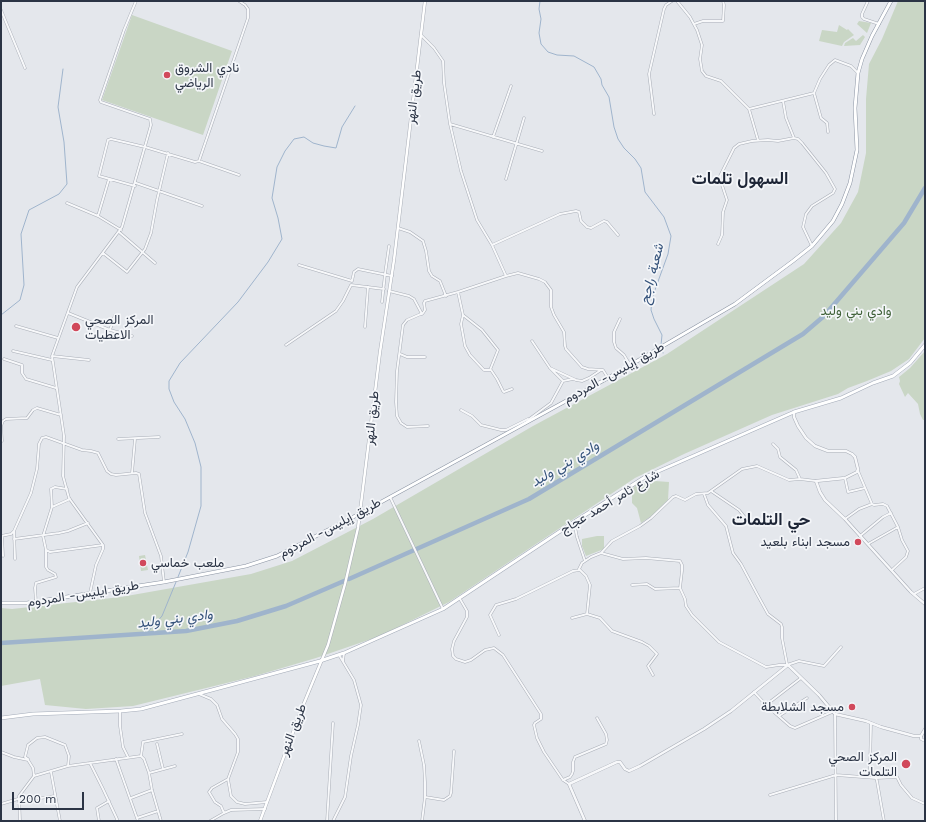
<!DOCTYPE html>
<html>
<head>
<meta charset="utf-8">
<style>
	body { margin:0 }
	#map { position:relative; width:926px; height:822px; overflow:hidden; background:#e4e7ec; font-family:"Work Sans",sans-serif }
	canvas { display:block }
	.frame { position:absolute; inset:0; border:2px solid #2b3445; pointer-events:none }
	.scale { position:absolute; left:12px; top:792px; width:72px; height:18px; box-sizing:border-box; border:2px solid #2b3445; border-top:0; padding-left:5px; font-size:12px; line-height:14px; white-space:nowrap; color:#2b3445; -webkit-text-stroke:3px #f4f6f9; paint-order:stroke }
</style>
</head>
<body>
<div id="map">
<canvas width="926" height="822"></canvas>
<div class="frame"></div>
<div class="scale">200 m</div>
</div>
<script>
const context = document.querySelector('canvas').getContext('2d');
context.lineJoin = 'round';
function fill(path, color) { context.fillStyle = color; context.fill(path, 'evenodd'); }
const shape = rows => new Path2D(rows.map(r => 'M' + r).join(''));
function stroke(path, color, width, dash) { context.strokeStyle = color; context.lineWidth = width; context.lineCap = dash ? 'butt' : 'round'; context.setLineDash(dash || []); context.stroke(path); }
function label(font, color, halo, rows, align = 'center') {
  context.font = font + ' "Work Sans",Vazirmatn,sans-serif'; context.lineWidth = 3.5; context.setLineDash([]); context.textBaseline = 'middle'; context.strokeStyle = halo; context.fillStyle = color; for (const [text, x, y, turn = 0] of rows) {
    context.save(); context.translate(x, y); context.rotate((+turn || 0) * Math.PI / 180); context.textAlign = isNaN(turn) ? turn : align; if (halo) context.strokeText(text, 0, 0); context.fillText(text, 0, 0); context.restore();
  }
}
const green = shape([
	[898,1,925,1,925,338,909,359,891,371,867,381,848,388,838,394,772,415,684,454,635,478,449,602,380,636,316,658,255,676,133,706,86,709,45,705,40,679,1,686,1,608,12,609,121,597,251,574,292,561,373,519,533,426,667,354,804,264,841,223,858,192,866,153,866,99,869,64,882,39],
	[132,15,232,51,203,135,102,100],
	[859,21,871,23,867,33,857,24],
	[839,25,847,30,848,29,854,35,844,42,842,46,819,41,822,30,837,32],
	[863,35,865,37,860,45,844,46,845,43,853,38,856,41],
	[925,351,925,420,923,420,920,414,918,404,908,393,905,397,899,384,900,381,899,377,910,368],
	[655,481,669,482,668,500,664,504,659,511,641,523,637,508,632,503,632,490,636,484],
	[597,536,604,536,604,549,586,556,582,546,582,539],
	[145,555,148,570,141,571,139,556]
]);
const stream = shape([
	[540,1,539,9,541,19,539,33,541,44,548,52,557,55,574,56,594,67,601,79,602,85,609,97,614,127,618,139,624,148,635,159,641,168,645,192,664,217,671,236,668,254,652,298,651,310,654,319,662,335,661,345],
	[1,315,20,300,24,285,21,234,29,210,59,194,67,184,64,142,58,107,63,69],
	[662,349,663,353],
	[178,577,188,552,201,506,201,467,195,443,185,419,174,402,169,389,169,381,180,363,238,302,268,262,282,239,278,218,272,198,277,167,285,151,294,139,304,137,313,143,324,146,336,148,342,127,355,106],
	[146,634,162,616,176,582]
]);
const river = shape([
	[349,579,529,499,803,334,824,316,904,223,925,188],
	[1,643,186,631,237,621,286,606,344,581]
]);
const minor = shape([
	[677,1,690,17,697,30,702,45,700,59,702,71,706,76,721,81,749,109,814,93,820,79,829,65,835,60,851,66,858,73],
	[868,1,862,14,862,17,864,19,879,24],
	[1,10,25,68],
	[694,24,703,21,723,21,724,5,723,1],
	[421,35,434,48,443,61,444,83,450,124,461,171,477,220,492,245,506,276],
	[814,93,821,118,827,123,828,132],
	[783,101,786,118,794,138],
	[749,109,758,140],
	[654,114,649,74,664,9,666,5,672,1],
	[450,124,542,151],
	[493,137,511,86],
	[199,161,239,175],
	[506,179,524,118],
	[136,183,202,206],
	[135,186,99,176,108,140,111,139,145,147,195,162,199,161,248,18,248,9,245,5,239,1],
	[67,203,98,216,121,230],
	[98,216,109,179],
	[398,228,410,232,423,241,426,251,429,271,432,276,440,281,446,296],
	[119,232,155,263],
	[718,244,722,235,723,212,727,200,720,179,720,176,734,148,739,144,752,141,768,140,778,141,794,138,798,139,802,143,826,173,835,189,833,193,812,206,806,214,803,227,812,246],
	[492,245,560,214,576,211,579,212,581,221,587,227,591,228,604,221,607,222,618,235],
	[103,253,127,272,145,249,151,233,157,200,168,153],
	[299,265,352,281,354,272,358,269,392,276],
	[389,291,409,296,414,299,422,314],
	[382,302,385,274,389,246],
	[68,313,110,330,132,336],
	[463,315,482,330,498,350,490,370,484,370,470,355,465,346,461,324,463,315,458,292,506,276,518,273,539,279,545,282,551,290,551,307,554,315,564,332,565,346,566,349,582,367,588,369,603,370,608,378],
	[620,319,614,332,614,342,616,348,624,355,630,365],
	[16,326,58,338],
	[365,327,368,287],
	[110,330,115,315],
	[532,341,550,368,563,381],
	[286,345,336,311,343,301,351,285,384,289],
	[13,351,52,360],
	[400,354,407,357,425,357],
	[52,356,89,360],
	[4,359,22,365,22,373,26,379,56,388],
	[550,368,576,380,582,381,589,378,601,370],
	[491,370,497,379,503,391,504,392,512,389],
	[461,410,472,416,481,425,501,430,506,430,528,419],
	[528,420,551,403,563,381,573,379],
	[428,426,407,427,401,423,397,416,396,402,397,371,403,325,407,320,423,313,425,310,424,303,425,301,458,292],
	[118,439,159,437],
	[2,441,1,426,3,421,6,419,27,418,33,410,37,408,61,415],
	[773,444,778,449,780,457,796,470,800,479],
	[858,471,872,504,874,505,883,504,887,506,898,527,902,540,908,551,906,557,892,570],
	[132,473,135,439],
	[845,478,848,492,865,488],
	[67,489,55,487,51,489,52,507,43,536,46,550,50,552,103,545],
	[711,491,739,510,751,525],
	[704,494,708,505,726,526,733,553,741,564,757,594,768,614,781,624,782,627,782,638,787,664],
	[390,497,443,609],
	[52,507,70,499],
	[845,519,859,509,872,504],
	[574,522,577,537,585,561],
	[14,531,15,559],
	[1,536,11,534,14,531,31,493,37,469,39,444,42,438,46,437,82,450,91,451,98,453,107,471,111,474,116,475,136,473,139,474,145,513,161,556,164,582],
	[2,536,3,556],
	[860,536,883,517,891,513],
	[14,539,59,533,68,531,88,523],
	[868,544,898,527],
	[601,553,623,559,646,558,680,561,682,565,682,571,680,588,685,599,686,606,692,615,719,642,766,667,779,665,788,665,787,665,799,661,824,666,841,647],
	[632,585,647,584,655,589,680,588],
	[90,593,96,565,103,549,103,545,69,498,63,476,64,436,52,356,77,287,122,227,151,125,150,119,101,102,100,100,124,30,136,1],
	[914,594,925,588],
	[460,599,467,611,467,617,454,641,452,649,453,656,456,659,465,662,471,660,485,650,494,648,503,655,541,714,541,719,535,723,534,725,537,738,544,752,563,780,569,784],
	[36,602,35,588,36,583,56,577,55,574,48,570,46,567,46,550],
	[587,614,600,618,612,631,642,642,649,646,657,654,648,666,653,675],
	[572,618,587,614,590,585,586,576,579,569,582,563,591,557,601,553,612,541,640,526,651,518,673,497,676,496,685,500,696,494,708,493,742,469,757,466,789,480,800,479,816,481],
	[499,635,490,615,496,605,516,599,573,571,580,570],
	[343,661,344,653],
	[754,692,766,705,790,726,795,728,832,712],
	[199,694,211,699,217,705,222,719,235,734,238,739,238,752,228,779,212,788,209,792,215,802,221,806,224,813],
	[766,705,801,678],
	[120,712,120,726,123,747,128,757],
	[835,714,836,821],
	[779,716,807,698],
	[921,736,921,739,925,741],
	[419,741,424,765,425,782,425,797,422,821],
	[157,744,163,769],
	[1,752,14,757,28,760,33,768,34,776,19,796,20,821],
	[141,756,143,742,182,734],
	[28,759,25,757,28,745,37,738,45,737,65,745,69,756,68,766],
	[116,759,138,821],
	[90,763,103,789,117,819,117,821],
	[51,772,60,821],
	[149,773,175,766],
	[34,776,68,766,141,756,144,759,149,773,152,790,161,821],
	[869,776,870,766,871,723],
	[876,778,897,777,901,785,912,798,925,804],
	[228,779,231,796,237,802,245,804,267,802],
	[563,780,570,777,572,774,573,771,573,762,575,757,606,744,607,740,606,734,597,718],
	[770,795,836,775,876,778,877,781,884,821],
	[425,797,444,800,450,796,451,793,454,751],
	[131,798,152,790],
	[19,801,55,796],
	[1,804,18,799],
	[137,818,158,811],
	[99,821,97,808,109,801],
	[210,821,224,813,231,810,265,809],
	[327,821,333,723],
	[333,821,345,797,351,756,358,725,361,705,354,680,339,655]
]);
const tertiary = shape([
	[794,412,794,417,798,426,806,438,815,446,828,451,846,451,852,454,855,457,858,469,857,472,845,478,816,481,820,492,825,500,845,519,911,592,925,604],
	[585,821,569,784,617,762,620,762,625,769,629,771,640,766,704,729,731,711,788,665,819,695,835,714,866,721,881,727,914,736,921,736,925,729]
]);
const secondary = shape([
	[260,821,302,708,328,645,345,584,358,528,380,352,394,260,425,1]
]);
const primary = shape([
	[1,718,33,714,121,711,141,709,320,661,344,653,443,609,574,522,645,477,794,412,841,398,873,383,893,376,910,363,925,345]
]);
const trunk = shape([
	[1,603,27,603,164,582,246,566,277,556,361,513,608,378,735,304,793,261,812,246,833,221,842,204,850,183,857,150,855,108,858,73,862,59,872,36,891,1]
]);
const markers = [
	[167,75,4,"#d1495b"],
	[76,327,5,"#d1495b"],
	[858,542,4,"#d1495b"],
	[143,563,4,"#d1495b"],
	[852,707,4,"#d1495b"],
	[906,764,5,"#d1495b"]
];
const poiNames = [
	["نادي الشروق",175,68],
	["الرياضي",175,83],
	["المركز الصحي",85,320],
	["الاعطيات",85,335],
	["مسجد ابناء بلعيد",850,542,"right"],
	["ملعب خماسي",151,563],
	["مسجد الشلابطة",844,707,"right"],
	["المركز الصحي",897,757,"right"],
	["التلمات",897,772,"right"]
];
const streetNames = [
	["طريق النهر",414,97,-83],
	["طريق إيليس- المردوم",614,373,-29],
	["طريق النهر",372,418,-84],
	["شارع ثامر أحمد عجاج",610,502,-31],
	["طريق إيليس- المردوم",330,528,-28],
	["طريق ايليس- المردوم",83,594,-9],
	["طريق النهر",293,730,-69]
];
const parkNames = [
	["وادي بني وليد",856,311]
];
const waterNames = [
	["شعبة راجح",652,274,-76],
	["وادي بني وليد",565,464,-31],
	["وادي بني وليد",175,619,-7]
];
const districtNames = [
	["السهول تلمات",740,179],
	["حي التلمات",771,520]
];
fill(green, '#c9d6c5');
stroke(stream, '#9fb4cc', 1);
stroke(river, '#9fb4cc', 4.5);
stroke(minor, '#a9aeb7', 3);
stroke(tertiary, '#a9aeb7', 3.5);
stroke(secondary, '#a9aeb7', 3.5);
stroke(primary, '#a3abb8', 4);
stroke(trunk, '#8b94a3', 4);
stroke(minor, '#f7f8fa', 2);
stroke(tertiary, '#f7f8fa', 2.5);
stroke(secondary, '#fff', 2.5);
stroke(primary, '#fff', 3);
stroke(trunk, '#fff', 3);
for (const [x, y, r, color] of markers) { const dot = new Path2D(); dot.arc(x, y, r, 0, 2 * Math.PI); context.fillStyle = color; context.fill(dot); stroke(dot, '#f4f6f9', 1.5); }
label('13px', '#2b3445', '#f4f6f9', poiNames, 'left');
label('13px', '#2b3445', '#f4f6f9', streetNames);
label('13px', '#3f6138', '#f4f6f9', parkNames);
label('italic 14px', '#34527a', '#f4f6f9', waterNames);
label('bold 17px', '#1d2536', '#f4f6f9', districtNames);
</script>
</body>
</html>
